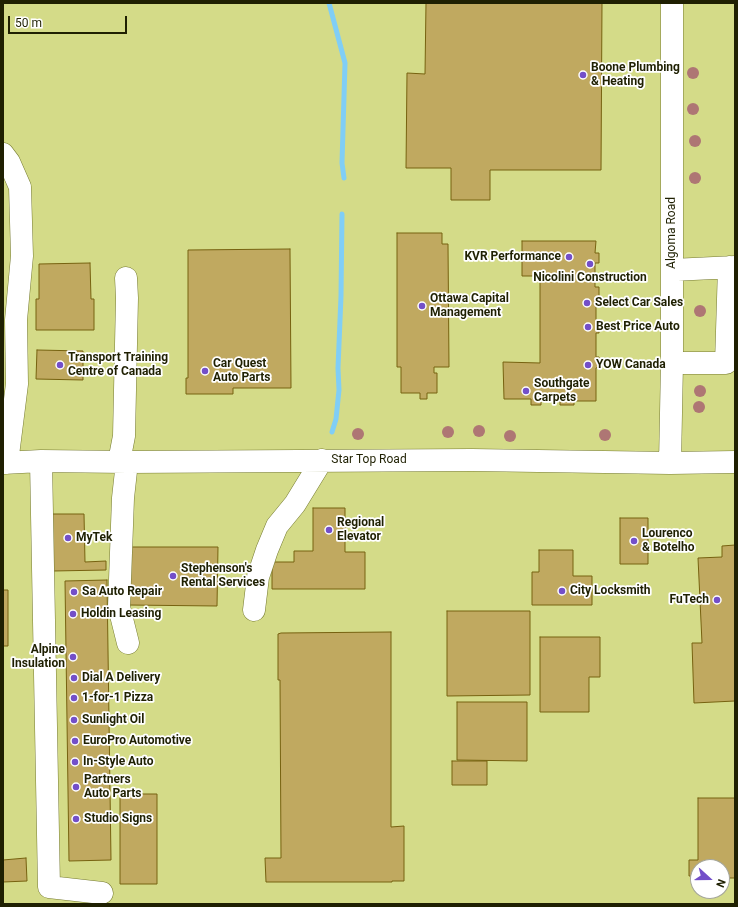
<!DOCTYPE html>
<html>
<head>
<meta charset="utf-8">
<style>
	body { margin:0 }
	#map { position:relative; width:738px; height:907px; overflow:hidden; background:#dfe69b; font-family:Roboto,sans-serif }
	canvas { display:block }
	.frame { position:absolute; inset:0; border:4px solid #1f2002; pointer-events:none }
	.north { position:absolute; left:690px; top:859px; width:40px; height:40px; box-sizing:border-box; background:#fff; border:1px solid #a5a69a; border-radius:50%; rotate:111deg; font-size:11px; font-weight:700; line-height:16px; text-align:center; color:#1f2002 }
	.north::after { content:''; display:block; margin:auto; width:14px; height:18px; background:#734fc9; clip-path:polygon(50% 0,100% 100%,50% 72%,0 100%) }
	.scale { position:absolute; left:8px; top:16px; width:119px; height:18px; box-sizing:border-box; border:2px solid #1f2002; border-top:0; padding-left:5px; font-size:12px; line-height:14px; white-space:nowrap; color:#1f2002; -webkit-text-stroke:3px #fff; paint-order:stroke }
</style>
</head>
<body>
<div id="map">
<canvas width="738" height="907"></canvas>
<div class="frame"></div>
<div class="north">N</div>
<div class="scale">50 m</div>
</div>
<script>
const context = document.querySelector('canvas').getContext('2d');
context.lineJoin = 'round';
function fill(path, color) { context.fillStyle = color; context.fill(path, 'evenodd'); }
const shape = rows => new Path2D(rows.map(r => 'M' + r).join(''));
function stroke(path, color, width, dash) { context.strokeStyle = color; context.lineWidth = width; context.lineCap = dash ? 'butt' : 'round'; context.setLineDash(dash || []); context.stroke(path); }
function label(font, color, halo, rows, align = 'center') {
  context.font = font + ' Roboto,sans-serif'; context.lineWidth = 3.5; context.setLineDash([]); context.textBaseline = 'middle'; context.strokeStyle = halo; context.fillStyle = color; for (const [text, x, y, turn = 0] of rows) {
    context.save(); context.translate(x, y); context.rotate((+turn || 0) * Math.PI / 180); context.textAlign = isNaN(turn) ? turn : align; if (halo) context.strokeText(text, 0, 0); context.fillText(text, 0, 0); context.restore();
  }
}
const built = shape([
	[3,3,735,3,735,904,3,904],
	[698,867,722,867,722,891,698,891]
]);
const stream = shape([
	[329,3,345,63,342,163,344,178],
	[332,432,336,419,339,390,338,368,341,296,342,214]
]);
const building = shape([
	[426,3,602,3,601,170,490,170,490,200,451,200,451,168,406,168,407,73,425,74,426,3],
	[397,233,442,233,442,244,448,244,449,367,434,367,434,373,437,373,437,393,427,393,427,399,420,399,420,393,401,393,401,367,397,367,397,233],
	[522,241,596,241,595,253,599,253,599,263,595,263,595,287,599,287,599,298,596,298,596,322,599,322,599,333,596,333,596,357,599,357,599,367,596,368,596,401,574,401,574,405,560,405,560,401,541,401,541,405,531,405,531,399,504,399,503,362,540,363,540,276,522,276,522,241],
	[290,249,291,388,233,388,233,394,186,394,186,378,188,378,188,250,290,249],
	[90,263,91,299,94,299,94,330,36,330,36,299,39,299,39,264,90,263],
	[37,350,83,351,83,380,36,379,37,350],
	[313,508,345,508,345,552,365,552,365,589,272,589,272,562,294,562,294,551,313,551,313,508],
	[52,514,84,514,85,562,106,561,106,570,53,571,52,514],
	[620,518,648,518,648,564,620,564,620,518],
	[735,545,735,701,694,703,692,643,702,643,698,558,722,557,722,546,735,545],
	[129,547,218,547,217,606,128,605,129,547],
	[539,550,573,550,573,576,592,576,592,605,532,605,532,572,539,572,539,550],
	[107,580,111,860,69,861,65,581,107,580],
	[3,590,8,590,8,646,3,646,3,590],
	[447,611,530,611,530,695,447,696,447,611],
	[391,632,391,827,404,826,404,881,392,881,392,882,266,882,265,858,281,858,280,680,278,680,278,634,281,633,391,632],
	[540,637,600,637,600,677,589,677,589,712,540,712,540,637],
	[457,702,527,702,527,761,457,760,457,702],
	[452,761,487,761,487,785,452,785,452,761],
	[120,794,157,794,157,884,120,884,120,794],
	[698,798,735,798,735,878,722,878,722,867,698,867,698,879,698,876,689,876,689,860,698,860,698,798],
	[26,858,27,881,3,882,3,860,26,858]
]);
const minor = shape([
	[3,154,9,162,20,187,22,256,16,320,17,384,7,463],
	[672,270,735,267],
	[672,363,726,363,729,267],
	[41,461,49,887,102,893],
	[119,462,124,436,127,298,126,278],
	[127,462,123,498,119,607,128,643],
	[3,463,41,461,127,462,472,460,670,463,735,462],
	[670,463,672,363,672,3],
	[254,610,258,577,267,550,277,526,295,504,322,460]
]);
const trees = [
	[693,73],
	[693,109],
	[695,141],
	[695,178],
	[700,311],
	[700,391],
	[699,407],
	[479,431],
	[448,432],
	[358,434],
	[605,435],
	[510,436]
];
const markers = [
	[583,75,4,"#734fc9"],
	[569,257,4,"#734fc9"],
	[590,264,4,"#734fc9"],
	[587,303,4,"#734fc9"],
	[422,306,4,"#734fc9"],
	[588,327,4,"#734fc9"],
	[60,365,4,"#734fc9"],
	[588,365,4,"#734fc9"],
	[205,371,4,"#734fc9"],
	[526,391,4,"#734fc9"],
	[329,530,4,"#734fc9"],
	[68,538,4,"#734fc9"],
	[634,541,4,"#734fc9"],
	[173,576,4,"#734fc9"],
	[562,591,4,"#734fc9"],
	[74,592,4,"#734fc9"],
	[717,600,4,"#734fc9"],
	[73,614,4,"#734fc9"],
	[73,657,4,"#734fc9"],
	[74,678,4,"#734fc9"],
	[74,698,4,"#734fc9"],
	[74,720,4,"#734fc9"],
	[75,741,4,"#734fc9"],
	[75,762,4,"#734fc9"],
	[76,787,4,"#734fc9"],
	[76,819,4,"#734fc9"]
];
const poiNames = [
	["Boone Plumbing",591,68],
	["& Heating",591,82],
	["KVR Performance",561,257,"right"],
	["Nicolini Construction",590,278,"center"],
	["Ottawa Capital",430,299],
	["Management",430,313],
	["Select Car Sales",595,303],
	["Best Price Auto",596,327],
	["Transport Training",68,358],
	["Centre of Canada",68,372],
	["Car Quest",213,364],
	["Auto Parts",213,378],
	["YOW Canada",596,365],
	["Southgate",534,384],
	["Carpets",534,398],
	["Regional",337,523],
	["Elevator",337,537],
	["Lourenco",642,534],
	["& Botelho",642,548],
	["MyTek",76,538],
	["Stephenson's",181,569],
	["Rental Services",181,583],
	["City Locksmith",570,591],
	["Sa Auto Repair",82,592],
	["FuTech",709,600,"right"],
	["Holdin Leasing",81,614],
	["Alpine",65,650,"right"],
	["Insulation",65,664,"right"],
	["Dial A Delivery",82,678],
	["1-for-1 Pizza",82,698],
	["Sunlight Oil",82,720],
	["EuroPro Automotive",83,741],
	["In-Style Auto",83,762],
	["Partners",84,780],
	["Auto Parts",84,794],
	["Studio Signs",84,819]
];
const streetNames = [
	["Algoma Road",672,233,-90],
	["Star Top Road",369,460]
];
fill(built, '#d4db88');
stroke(stream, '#80cef6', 5);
fill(building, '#c0a960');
stroke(building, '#776210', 1);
stroke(minor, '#767b31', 23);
stroke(minor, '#fff', 22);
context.fillStyle = '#ae7674';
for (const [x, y] of trees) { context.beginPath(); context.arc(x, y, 6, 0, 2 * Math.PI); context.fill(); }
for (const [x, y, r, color] of markers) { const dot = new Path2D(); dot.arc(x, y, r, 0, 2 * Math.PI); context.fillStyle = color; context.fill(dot); stroke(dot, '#fff', 1.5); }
label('bold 12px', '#1f2002', '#fff', poiNames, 'left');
label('12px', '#1f2002', '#fff', streetNames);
</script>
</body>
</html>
